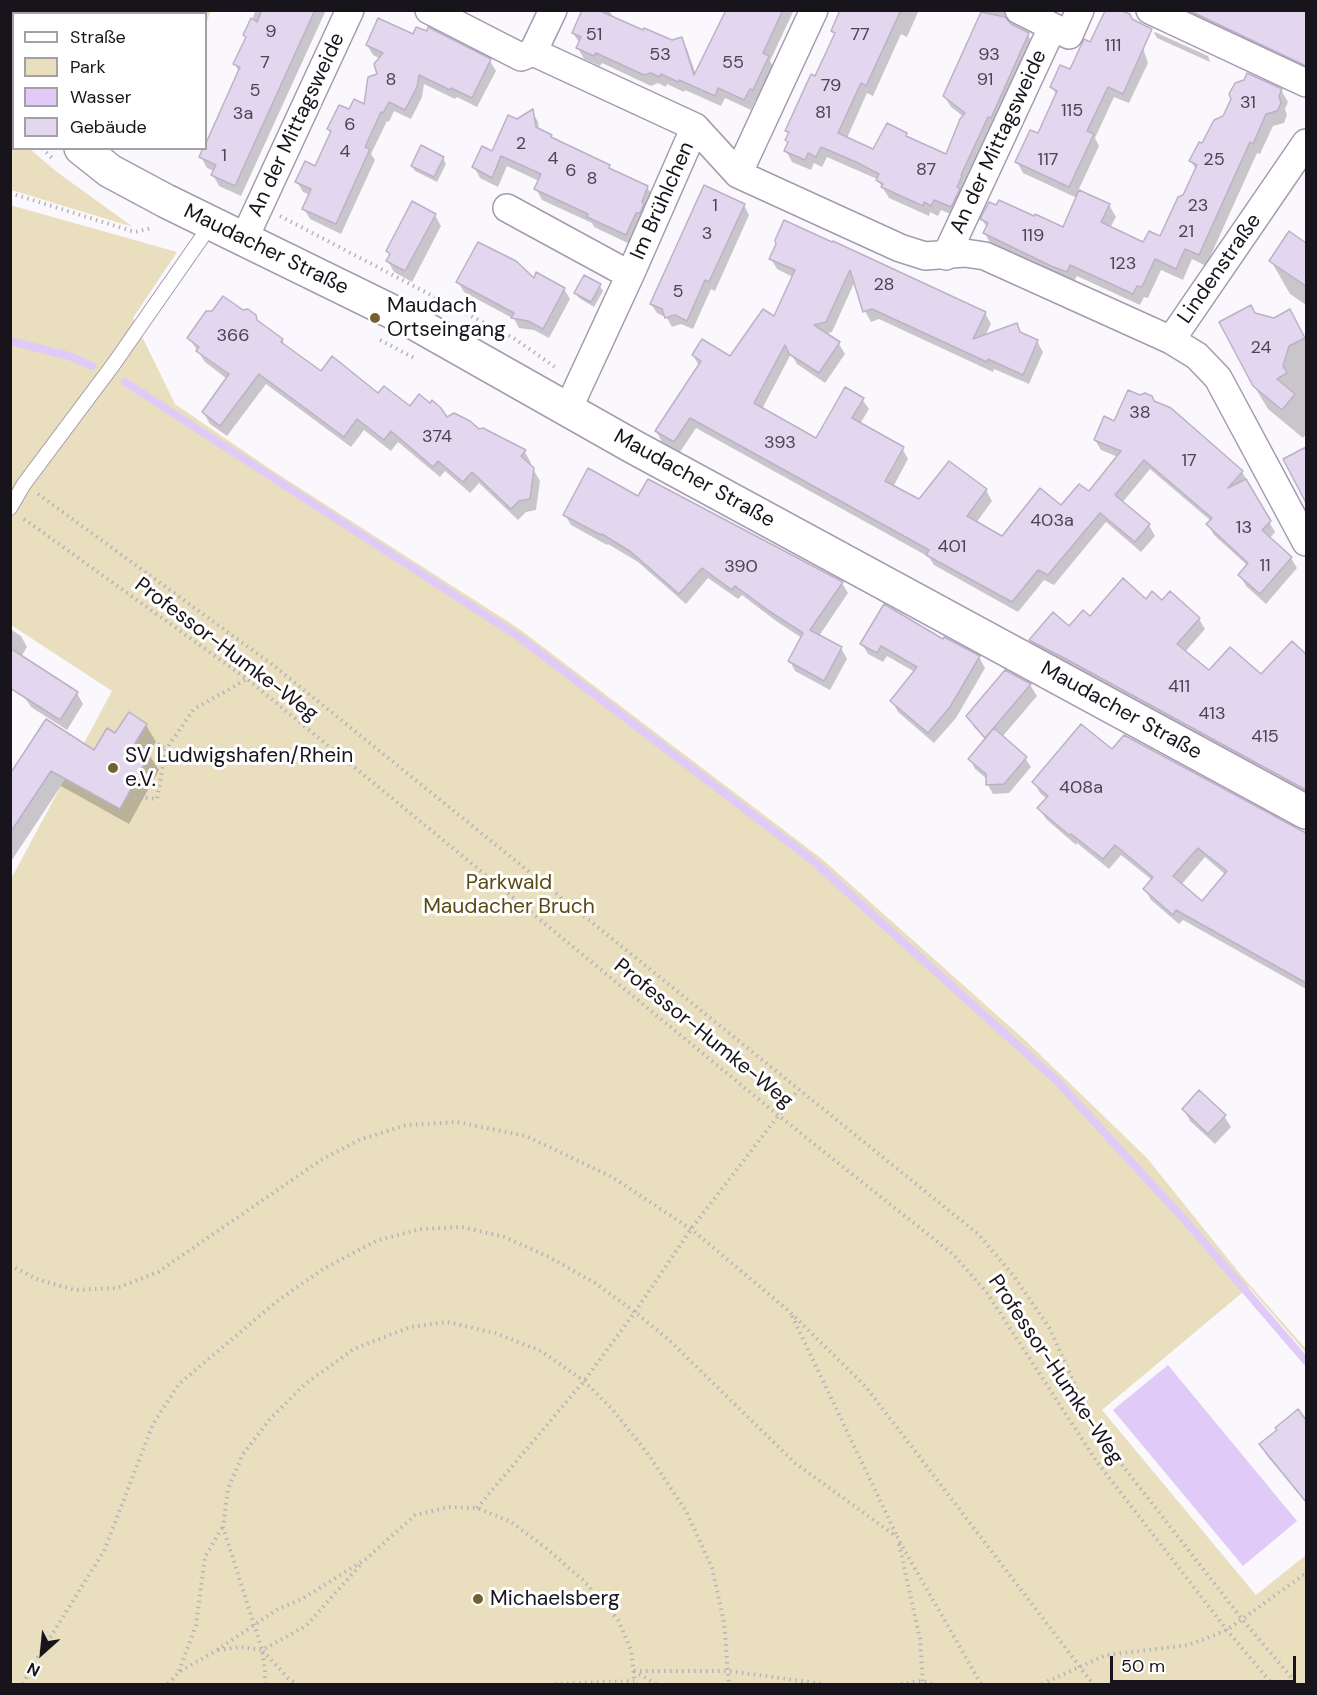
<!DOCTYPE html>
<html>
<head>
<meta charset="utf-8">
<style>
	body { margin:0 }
	#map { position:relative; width:1317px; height:1695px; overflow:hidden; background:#faf8fd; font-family:"DM Sans",sans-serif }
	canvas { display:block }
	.frame { position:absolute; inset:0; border:12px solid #18141c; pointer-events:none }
	.legend { position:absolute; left:12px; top:12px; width:195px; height:138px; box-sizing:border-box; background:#fff; border:2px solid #a3a1a4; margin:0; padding:8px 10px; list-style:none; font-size:18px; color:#18141c }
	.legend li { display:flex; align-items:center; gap:12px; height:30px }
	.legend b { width:30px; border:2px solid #a3a1a4 }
	.north { position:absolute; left:12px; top:1623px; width:60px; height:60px; -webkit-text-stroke:4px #fff; paint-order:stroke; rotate:207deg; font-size:16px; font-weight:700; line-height:24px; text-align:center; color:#18141c }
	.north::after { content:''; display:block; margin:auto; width:21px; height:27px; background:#18141c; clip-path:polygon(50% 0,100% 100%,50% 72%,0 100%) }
	.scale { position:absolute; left:1110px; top:1656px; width:186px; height:27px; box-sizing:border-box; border:3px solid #18141c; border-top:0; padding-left:8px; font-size:18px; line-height:21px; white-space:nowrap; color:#18141c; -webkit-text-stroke:4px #fff; paint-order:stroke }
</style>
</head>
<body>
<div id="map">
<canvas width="1317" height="1695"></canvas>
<div class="frame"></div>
<ul class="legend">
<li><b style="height:8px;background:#fff"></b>Straße</li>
<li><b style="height:16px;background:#e9dfbf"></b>Park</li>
<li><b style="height:16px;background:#e0caf7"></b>Wasser</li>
<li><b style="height:16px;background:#e2d7ee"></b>Gebäude</li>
</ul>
<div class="north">N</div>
<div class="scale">50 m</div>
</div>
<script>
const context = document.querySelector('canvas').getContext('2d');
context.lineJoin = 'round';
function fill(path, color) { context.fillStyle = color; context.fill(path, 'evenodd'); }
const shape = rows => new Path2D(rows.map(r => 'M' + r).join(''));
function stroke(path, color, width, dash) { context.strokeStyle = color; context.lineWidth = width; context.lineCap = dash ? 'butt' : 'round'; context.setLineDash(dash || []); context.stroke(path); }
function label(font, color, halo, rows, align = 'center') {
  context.font = font + ' "DM Sans",sans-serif'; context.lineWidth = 6; context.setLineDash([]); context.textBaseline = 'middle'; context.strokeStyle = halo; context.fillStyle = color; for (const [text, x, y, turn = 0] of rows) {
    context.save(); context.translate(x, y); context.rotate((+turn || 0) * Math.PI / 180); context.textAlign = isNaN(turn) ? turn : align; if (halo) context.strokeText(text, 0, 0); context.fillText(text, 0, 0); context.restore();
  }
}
const green = shape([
	[61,11,211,11,206,23,206,14,63,14],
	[10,125,13,128,14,148,30,149,57,172,133,227,11,190],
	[10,205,177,252,133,318,175,404,270,469,518,628,822,859,1026,1041,1147,1158,1241,1275,1306,1349,1306,1353,1249,1287,1102,1410,1256,1595,1306,1555,1306,1684,11,1684,11,879,112,691,11,625]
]);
const water = shape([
	[1168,1365,1297,1521,1243,1566,1113,1410]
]);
const shadow = shape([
	[256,10,326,10,241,196,219,186,213,175,214,171,207,168,201,157,239,72,235,64,247,39,245,35],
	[584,10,609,10,613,17,612,18,672,42,681,39,687,49,696,75,727,10,794,10,770,61,774,68,759,100,756,99,751,110,725,98,721,106,685,90,684,92,667,84,666,87,658,83,651,86,602,63,600,66,584,59,578,48,580,44,573,33],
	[854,10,919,10,907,37,901,34,873,96,867,93,847,138,874,151,906,134,909,139,946,156,964,117,951,107,944,96,983,10,1014,10,1010,15,1009,24,1028,35,1034,45,957,217,941,210,938,216,930,212,929,216,889,198,877,179,827,157,822,167,814,163,811,170,792,162,786,151,789,144,787,140,789,135,787,131,816,78,835,36,833,31],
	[1106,10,1119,10,1129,15,1136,27,1148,63,1129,103,1114,97,1095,138,1099,146,1078,191,1109,205,1116,217,1110,228,1144,244,1161,238,1196,170,1191,161,1203,145,1281,90,1288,102,1285,109,1287,115,1284,123,1273,126,1260,154,1257,153,1206,266,1192,259,1183,280,1161,270,1148,298,1144,297,1140,305,1077,276,1073,283,991,245,985,233,987,228,982,219,1063,229,1077,198,1023,173,1017,162,1038,135,1057,96,1052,87,1071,71,1091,44],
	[1175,10,1279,10,1306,23,1306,73],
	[1155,32,1208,56,1210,62,1157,38,1154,33],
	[414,36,490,61,496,71,477,107,457,97,455,99,424,84,422,97,411,119,394,111,389,122,387,121,371,154,375,160,341,234,310,219,304,209,310,195,303,192,297,182,315,168,331,133,329,129,350,111,365,106,379,75,381,59,373,55,367,45],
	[532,111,538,122,539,131,551,136,553,140,609,166,612,171,647,187,654,198,632,245,594,227,592,223,542,200,536,189,539,181,507,166,498,187,480,178,474,167,493,153,517,120],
	[443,158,446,164,437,182,415,171,412,166],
	[744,205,749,215,715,291,711,289,693,329,681,324,672,327,667,318,657,313,651,304],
	[435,215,441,226,412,282,394,272,388,261,391,256,387,251],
	[1298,238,1306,244,1306,305,1290,294,1271,261],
	[778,244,985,313,991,324,985,336,1017,324,1022,335,1037,341,1043,352,1029,384,994,369,993,372,879,319,871,322,865,311,855,281,832,332,825,334,839,344,845,354,825,383,797,364,791,354,762,409,817,440,862,399,869,409,860,424,902,448,908,459,893,487,919,501,950,463,986,490,992,501,976,523,1002,537,1089,493,1118,457,1101,450,1095,440,1115,423,1153,402,1242,472,1248,482,1247,484,1275,532,1269,539,1291,558,1297,568,1266,604,1246,586,1240,575,1248,566,1214,535,1208,524,1211,521,1150,469,1122,503,1149,525,1155,536,1141,552,1106,522,1054,585,1044,580,1018,612,934,565,929,557,696,428,680,452,662,442,656,431,699,366,693,355,730,359,775,319,793,277,777,269,771,259],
	[534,280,564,289,570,299,549,338,534,330,519,328,514,319,464,292,458,282],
	[600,286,603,291,594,307,579,298,576,293],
	[1290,311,1306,341,1306,434,1303,438,1268,409,1254,386,1254,314,1274,319],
	[259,323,282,340,286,347,322,373,410,408,447,419,479,431,483,430,525,452,531,463,529,465,533,469,540,481,536,510,526,512,518,520,479,483,470,493,445,471,440,477,398,442,391,451,364,430,351,447,266,384,227,436,210,424,203,412,227,379,205,362,189,338],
	[1306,448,1306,499,1285,460],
	[638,498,842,583,848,593,819,636,841,648,847,659,830,690,795,671,790,661,802,638,776,621,742,595,738,599,708,578,686,604,638,562,608,544,607,545,571,525,565,515],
	[1146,601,1162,602,1199,619,1205,629,1185,652,1209,673,1261,677,1292,643,1306,656,1306,796,1037,651,1031,641,1069,628,1090,618],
	[10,629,21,636,27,647,21,657,77,693,83,704,67,730,31,707,24,696,10,681],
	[943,641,979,657,985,668,956,718,934,743,898,712,892,701,915,672,887,656,883,662,868,654,862,644],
	[1005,672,1030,685,1037,696,1002,737,1025,758,1031,767,1009,793,993,794,988,785,987,779,975,769,970,759,986,740,974,727,968,716],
	[146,725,156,742,148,753,159,770,129,824,61,786,10,863,10,777,95,753,116,735],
	[1125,737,1306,835,1306,989,1183,920,1179,924,1151,900,1145,889,1152,880,1121,855,1109,869,1077,843,1076,845,1046,819,1039,808,1047,799,1040,793,1034,782,1113,751],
	[1205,857,1226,875,1202,903,1181,885],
	[1184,1110,1224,1116,1231,1127,1215,1144,1190,1121],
	[1297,1411,1306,1422,1306,1500,1305,1501,1267,1456,1261,1444]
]);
const stream = shape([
	[10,341,69,356,92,366],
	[125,382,519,637,812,860,1056,1080,1190,1226,1306,1361]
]);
const building = shape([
	[262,10,315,10,235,186,211,175,216,165,199,157,203,148,206,148,206,143,240,67,233,64,246,37,243,35,251,18,257,22,262,10],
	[582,10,598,10,643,30,644,28,672,40,682,37,694,75,726,10,783,10,763,53,769,56,753,90,750,89,744,100,718,88,715,96,679,80,678,82,661,74,659,77,651,73,644,75,596,53,594,56,576,48,581,37,572,33,582,10],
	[840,10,901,10,866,86,861,83,838,133,873,149,887,123,907,133,906,136,946,154,960,119,965,113,943,96,981,12,1005,17,1011,24,1029,33,991,118,988,117,961,175,962,176,957,187,960,189,951,207,934,200,931,206,924,202,923,206,881,187,883,184,876,180,879,174,856,162,821,147,816,157,808,153,805,160,784,151,788,142,785,140,789,132,785,131,811,74,815,76,835,33,831,31,840,10],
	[1188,10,1306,10,1306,66,1188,10],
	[1105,11,1122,11,1130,14,1132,19,1152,29,1123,94,1108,87,1087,131,1094,134,1069,187,1015,162,1030,130,1038,133,1057,91,1050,87,1060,65,1070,69,1084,39,1090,42,1105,11],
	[378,18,413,34,416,27,427,31,428,27,491,59,472,98,451,88,450,90,419,75,417,87,405,110,389,102,383,113,381,112,365,147,370,149,336,224,302,209,311,189,295,182,305,161,315,166,331,131,327,129,339,105,349,109,354,99,364,104,368,77,377,74,374,64,383,53,366,45,378,18],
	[1247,73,1282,89,1279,96,1281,103,1277,111,1266,114,1253,144,1250,142,1199,255,1185,249,1176,269,1155,259,1142,287,1137,286,1133,294,1070,265,1067,272,1051,266,983,233,988,223,980,219,989,202,996,205,999,200,1034,216,1035,214,1063,227,1079,190,1110,204,1101,222,1143,242,1149,231,1160,236,1178,197,1183,195,1197,165,1189,161,1199,142,1202,143,1214,120,1223,116,1231,99,1229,94,1235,83,1244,80,1247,73],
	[533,109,536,127,552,135,551,137,610,165,609,168,648,186,642,202,644,204,640,213,636,213,626,235,587,217,588,214,534,189,541,174,501,156,492,178,472,167,482,146,492,151,508,115,517,119,533,109],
	[421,145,444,157,434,177,411,166,421,145],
	[704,185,745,204,709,282,705,280,687,321,675,315,665,318,662,309,650,304,704,185],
	[412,201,436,214,405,271,386,261,390,254,386,251,412,201],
	[784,220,832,242,833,241,986,312,973,339,1017,323,1020,332,1038,340,1023,375,988,359,987,362,872,309,863,312,850,270,826,322,814,325,840,342,819,373,789,354,785,345,754,403,816,438,845,387,864,398,852,418,904,447,885,481,919,499,949,461,987,489,967,516,1002,536,1040,488,1061,505,1079,484,1089,491,1121,451,1094,440,1104,416,1114,421,1128,390,1140,395,1145,393,1152,396,1154,401,1171,408,1243,471,1228,488,1246,479,1271,521,1262,530,1292,557,1260,594,1238,575,1248,563,1206,524,1212,518,1144,460,1115,495,1150,524,1135,542,1100,513,1048,575,1038,570,1012,602,926,555,929,550,690,418,674,442,655,431,701,361,692,355,702,339,730,356,763,309,774,316,795,270,769,259,776,244,775,240,784,220],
	[1289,231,1306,243,1306,286,1269,261,1289,231],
	[478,242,516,261,534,278,536,272,565,288,543,329,528,321,511,318,514,313,456,282,478,242],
	[584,275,601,284,591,302,574,293,584,275],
	[223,296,243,310,248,309,256,315,257,320,283,339,281,342,321,371,332,356,378,393,384,386,410,406,419,394,430,403,432,400,441,408,447,417,454,413,470,421,479,429,483,428,526,450,521,456,534,468,530,499,519,501,511,509,472,472,463,482,438,461,433,467,391,431,384,440,357,419,344,437,259,374,220,426,202,412,229,374,196,351,199,347,187,338,206,311,212,311,223,296],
	[1251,305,1255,313,1274,318,1290,309,1305,338,1289,346,1283,366,1287,373,1277,379,1295,394,1282,410,1253,386,1219,322,1251,305],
	[1306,447,1306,503,1283,459,1306,447],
	[588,468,638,496,648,479,843,582,810,630,842,647,824,681,788,661,803,633,769,611,735,586,732,590,702,568,679,594,631,552,602,534,601,535,563,515,588,468],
	[1123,578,1146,599,1152,591,1162,600,1170,591,1200,618,1177,644,1209,670,1230,647,1261,674,1292,641,1306,654,1306,790,1066,659,1029,640,1053,612,1069,626,1083,610,1090,616,1123,578],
	[884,604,943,639,944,637,980,656,950,707,928,733,890,701,917,667,881,646,877,653,860,644,884,604],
	[10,648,78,692,60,720,10,688,10,648],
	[1005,670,1031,684,985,738,966,716,1005,670],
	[129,712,147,724,135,743,151,752,120,809,51,771,10,833,10,774,46,719,94,750,107,728,115,733,129,712],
	[1081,724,1112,749,1124,735,1306,833,1306,983,1176,910,1173,915,1143,889,1153,877,1115,845,1103,859,1071,834,1069,835,1037,808,1048,796,1032,782,1081,724],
	[1198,848,1227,871,1202,901,1173,876,1198,848],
	[994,728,1027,757,1004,784,986,785,986,774,968,759,994,728],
	[1199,1090,1226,1115,1208,1134,1182,1109,1199,1090],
	[1298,1409,1306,1420,1306,1502,1259,1444,1277,1430,1275,1428,1298,1409]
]);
const path = shape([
	[22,10,23,14],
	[10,115,14,119],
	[42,148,54,160],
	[10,193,135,232,152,228,152,227],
	[280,216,515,339,555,367],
	[380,340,416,359],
	[38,494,273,665,978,1234,1013,1275,1050,1329,1087,1413,1112,1452,1242,1619,1297,1684],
	[24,519,247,679,779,1116,954,1255,987,1293,1097,1462,1227,1630,1272,1684],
	[142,735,166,749],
	[128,796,157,799,166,749,194,709,247,679],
	[10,1265,39,1280,75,1290,117,1288,158,1272,321,1160,359,1140,406,1125,457,1122,526,1136,612,1177,691,1229,790,1312,866,1387,1093,1684],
	[792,1316,897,1536],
	[477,1508,584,1381,635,1312,691,1229,798,1090],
	[899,1544,920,1639,923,1684],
	[218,1650,240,1647,262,1650,306,1626,362,1563],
	[263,1651,288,1678,297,1684],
	[179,1671,196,1625,205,1557,222,1528],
	[634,1671,729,1671,823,1684],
	[634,1671,656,1684],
	[23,1684,33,1665,104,1551,153,1424,179,1384,276,1302,323,1269,376,1241,420,1229,462,1227,504,1237,549,1257,595,1283,635,1312,669,1340,795,1463,897,1537,981,1684],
	[168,1684,179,1672,217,1650,278,1609,302,1599,366,1559,415,1515,449,1507,477,1508,511,1522,546,1548,584,1581,618,1620,631,1650,635,1684],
	[265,1684,265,1670,262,1650,223,1527,228,1489,243,1454,270,1419,305,1384,354,1349,410,1327,447,1322,495,1333,541,1351,584,1381,612,1409,648,1454,686,1511,712,1568,724,1622,729,1684],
	[555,1684,634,1681],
	[901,1684,922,1681,932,1684],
	[1042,1684,1106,1655,1189,1645,1227,1630,1306,1573]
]);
const lane = shape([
	[10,508,24,484,113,365,212,223]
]);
const street = shape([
	[429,10,521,57,533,52],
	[553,10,533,52,695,127,738,174,900,248,925,256,965,253,985,256,1171,340,1197,356,1218,378,1306,542],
	[1019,10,1069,35,1080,10],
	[1150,10,1306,83],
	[738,174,814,10],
	[507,208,630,275],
	[244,239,350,10],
	[946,256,1052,28],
	[1171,340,1306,143],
	[568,409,630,275,695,127]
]);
const secondary = shape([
	[10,66,14,70],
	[81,148,110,171,166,201,413,322,632,446,1306,812]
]);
const markers = [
	[375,318,6,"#736230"],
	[113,768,6,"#736230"],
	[478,1599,6,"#736230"]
];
const numberNames = [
	["9",271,32],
	["51",594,35],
	["77",860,35],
	["111",1113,46],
	["53",660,55],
	["93",989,55],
	["7",265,63],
	["55",733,63],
	["8",391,80],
	["91",985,80],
	["79",831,86],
	["5",255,91],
	["31",1248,103],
	["115",1072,111],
	["81",823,113],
	["3a",243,114],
	["6",350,125],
	["2",521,144],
	["4",345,152],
	["1",224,156],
	["4",553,159],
	["117",1048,160],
	["25",1214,160],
	["87",926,170],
	["6",571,171],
	["8",592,179],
	["1",715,206],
	["23",1198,206],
	["21",1186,232],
	["3",707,234],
	["119",1033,236],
	["123",1123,264],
	["28",884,285],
	["5",678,292],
	["366",233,336],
	["24",1261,348],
	["38",1140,413],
	["374",437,437],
	["393",780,443],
	["17",1189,461],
	["403a",1052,521],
	["13",1244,528],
	["401",952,547],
	["11",1265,566],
	["390",741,567],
	["411",1179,687],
	["413",1212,714],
	["415",1265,737],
	["408a",1081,788]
];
const streetNames = [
	["An der Mittagsweide",297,125,-65],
	["An der Mittagsweide",999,142,-65],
	["Im Brühlchen",663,201,-66],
	["Maudacher Straße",266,250,26],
	["Lindenstraße",1220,269,-55],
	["Maudacher Straße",694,479,29],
	["Professor-Humke-Weg",226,650,37],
	["Maudacher Straße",1121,711,29],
	["Professor-Humke-Weg",703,1034,39],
	["Professor-Humke-Weg",1055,1370,56]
];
const poiNames = [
	["Maudach",387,306],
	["Ortseingang",387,330],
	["SV Ludwigshafen/Rhein",125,756],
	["e.V.",125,780],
	["Michaelsberg",490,1599]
];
const parkNames = [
	["Parkwald",509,883],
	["Maudacher Bruch",509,907]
];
fill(green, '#e9dfbf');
fill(water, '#e0caf7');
fill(shadow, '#0003');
stroke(stream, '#e0caf7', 8);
fill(building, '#e2d7ee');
stroke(building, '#bcb1c7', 1.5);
stroke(lane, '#a59ab0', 16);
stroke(street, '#a59ab0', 30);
stroke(secondary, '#a59ab0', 36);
stroke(path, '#b6b3b9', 4, [1.5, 4.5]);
stroke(lane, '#fff', 14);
stroke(street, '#fff', 27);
stroke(secondary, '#fff', 33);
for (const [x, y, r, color] of markers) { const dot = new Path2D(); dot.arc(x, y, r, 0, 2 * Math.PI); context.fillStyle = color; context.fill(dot); stroke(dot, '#fff', 2); }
label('18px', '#4a4550', null, numberNames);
label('21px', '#18141c', '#fff', streetNames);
label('21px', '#18141c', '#fff', poiNames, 'left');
label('21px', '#5a4910', '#fff', parkNames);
</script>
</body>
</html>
